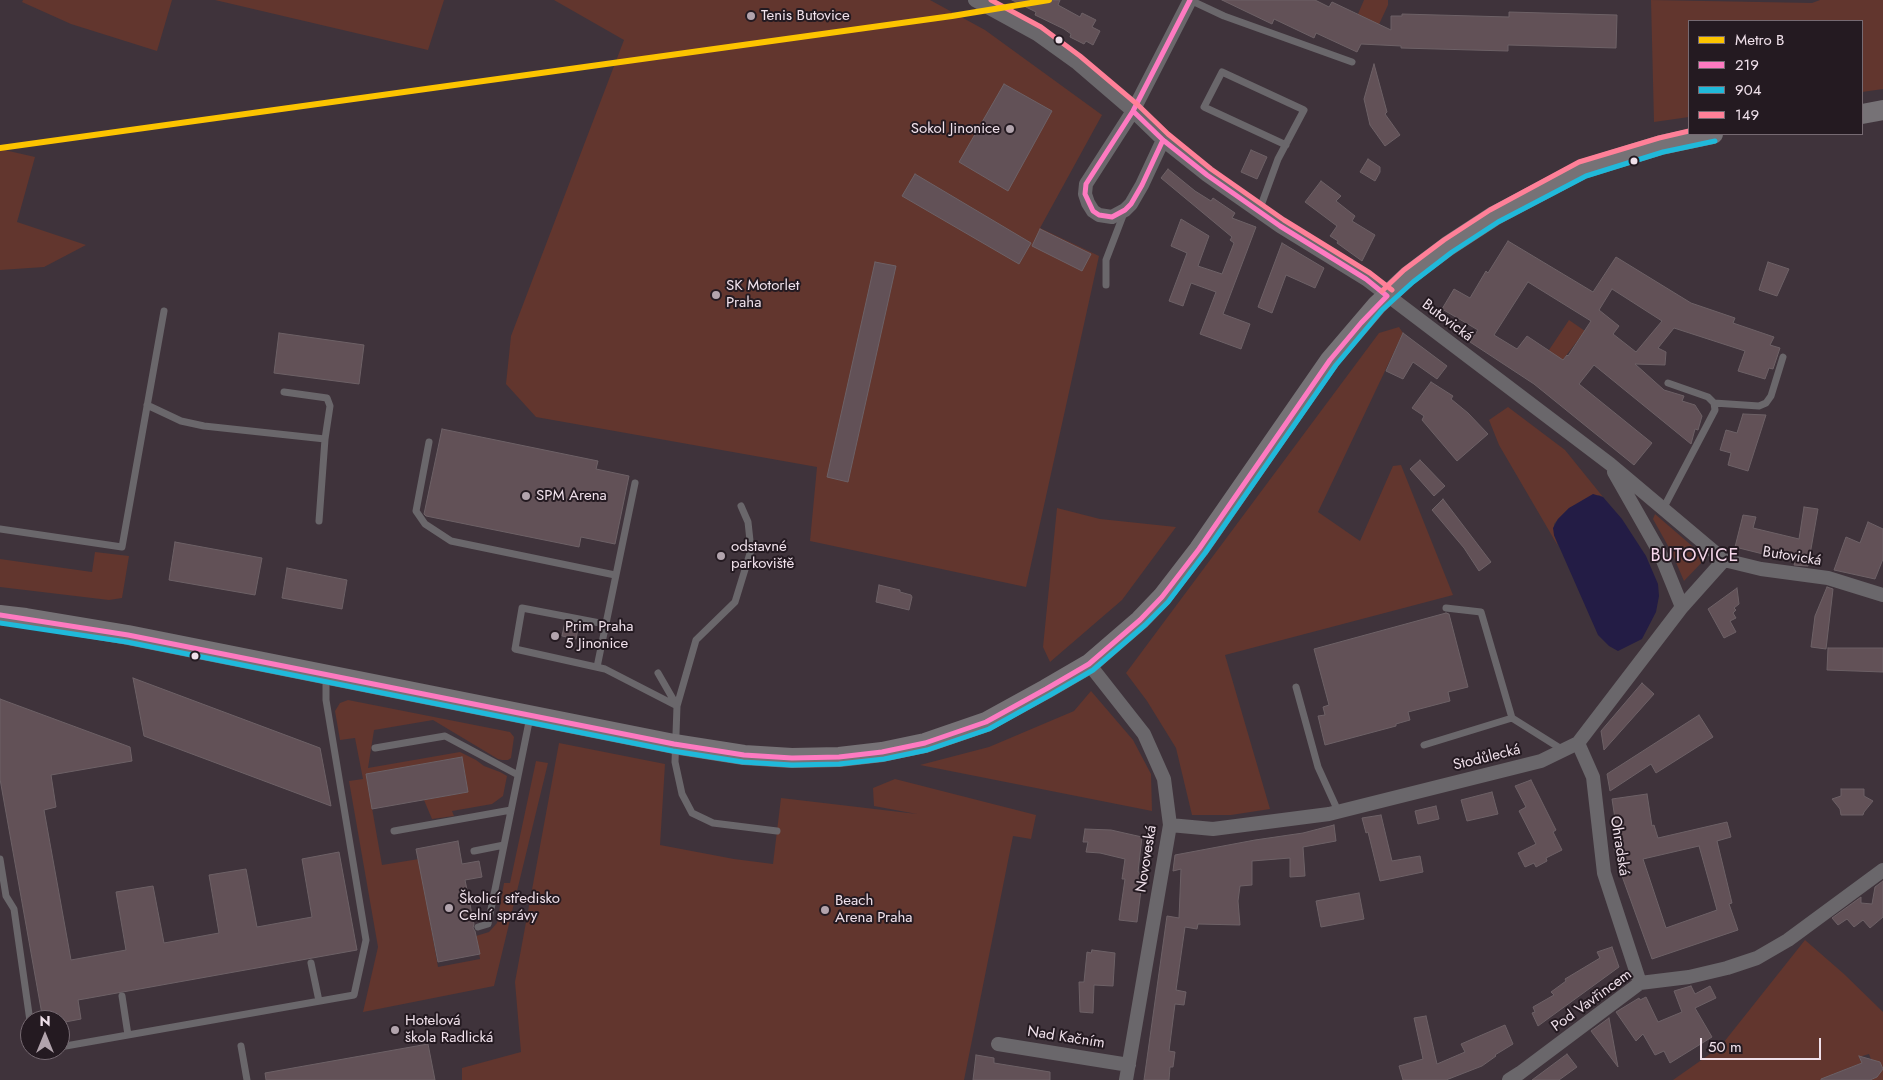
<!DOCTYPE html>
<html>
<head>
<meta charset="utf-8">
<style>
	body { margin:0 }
	#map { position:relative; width:1883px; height:1080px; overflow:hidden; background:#3f333b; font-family:Jost,sans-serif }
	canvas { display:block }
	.legend { position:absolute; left:1688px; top:20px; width:175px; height:115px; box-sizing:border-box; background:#241a21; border:1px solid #766a72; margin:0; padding:6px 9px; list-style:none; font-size:15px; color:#f0e1eb }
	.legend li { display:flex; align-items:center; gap:10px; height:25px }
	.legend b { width:25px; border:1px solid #766a72 }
	.north { position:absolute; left:20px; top:1010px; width:50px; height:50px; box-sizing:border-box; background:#241a21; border:1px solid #766a72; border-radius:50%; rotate:0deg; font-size:14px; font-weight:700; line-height:20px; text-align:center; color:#f0e1eb }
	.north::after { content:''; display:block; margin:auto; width:18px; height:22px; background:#b2a4ad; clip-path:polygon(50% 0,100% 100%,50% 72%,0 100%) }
	.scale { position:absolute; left:1700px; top:1038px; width:121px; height:22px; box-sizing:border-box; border:2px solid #f0e1eb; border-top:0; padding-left:6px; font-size:15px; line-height:18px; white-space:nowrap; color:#f0e1eb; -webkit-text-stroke:4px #241a21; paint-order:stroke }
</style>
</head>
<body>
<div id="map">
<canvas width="1883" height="1080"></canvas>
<ul class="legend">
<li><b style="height:6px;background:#fcc400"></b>Metro B</li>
<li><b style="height:6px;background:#fe7ac1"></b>219</li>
<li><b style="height:6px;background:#20b9da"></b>904</li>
<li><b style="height:6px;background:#ff8098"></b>149</li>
</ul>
<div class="north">N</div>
<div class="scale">50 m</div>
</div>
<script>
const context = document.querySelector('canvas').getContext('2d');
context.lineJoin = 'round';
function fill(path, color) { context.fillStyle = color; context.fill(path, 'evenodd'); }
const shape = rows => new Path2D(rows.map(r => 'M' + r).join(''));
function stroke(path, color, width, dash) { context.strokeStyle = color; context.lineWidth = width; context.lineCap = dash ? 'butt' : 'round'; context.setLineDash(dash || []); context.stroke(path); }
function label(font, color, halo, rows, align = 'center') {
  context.font = font + ' Jost,sans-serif'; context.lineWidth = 4; context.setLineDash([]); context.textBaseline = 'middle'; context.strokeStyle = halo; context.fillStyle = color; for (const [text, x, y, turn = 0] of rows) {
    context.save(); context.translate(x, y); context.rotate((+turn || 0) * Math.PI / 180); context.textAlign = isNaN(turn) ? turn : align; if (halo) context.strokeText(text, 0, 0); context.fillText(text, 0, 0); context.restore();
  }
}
const green = shape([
	[23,0,172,0,157,51,71,24,22,2],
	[215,0,444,0,428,50],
	[554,0,930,0,985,30,1102,115,1040,228,1099,256,1026,587,810,541,817,467,536,417,506,384,511,336,624,40],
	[1364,0,1388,0,1388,5,1375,33,1371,21,1358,14],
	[1651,0,1812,3,1820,0,1883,0,1883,89,1862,92,1862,21,1689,21,1689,117,1654,122],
	[0,149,35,157,17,222,86,245,44,267,0,270],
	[1569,320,1585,331,1541,388,1529,380],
	[1399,327,1403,333,1318,512,1360,541,1393,466,1401,465,1453,595,1225,655,1270,809,1231,815,1192,815,1176,748,1147,701,1126,673,1379,333],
	[1508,407,1565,450,1603,497,1599,495,1569,508,1558,519,1554,524,1554,535,1558,546,1499,445,1489,420],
	[1057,508,1100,519,1176,527,1122,600,1050,662,1043,647],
	[1655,514,1706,558,1684,581,1672,553,1653,519],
	[95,552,129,556,122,598,109,600,0,587,0,559,92,572],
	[1091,691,1133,740,1151,774,1152,811,920,765,989,747,1074,711],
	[348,700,510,732,514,737,511,758,508,760,502,760,498,759,433,720,374,730,368,768,460,752,476,760,484,766,500,772,507,776,503,796,492,804,452,811,454,816,432,819,424,800,468,792,462,757,366,774,382,865,419,859,438,967,480,959,476,936,489,932,497,923,504,883,510,883,536,761,548,763,494,986,363,1012,378,947,349,781,363,779,355,738,340,740,335,711,340,703],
	[559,743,665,764,660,845,734,859,773,864,781,798,917,814,874,806,873,788,895,779,1036,815,1031,839,1013,836,964,1080,462,1080,462,1068,521,1052,515,982],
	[1805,940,1844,974,1883,1012,1883,1080,1870,1080,1877,1077,1877,1075,1882,1068,1879,1062,1872,1062,1869,1054,1859,1057,1862,1063,1833,1074,1834,1079,1833,1080,1673,1080,1720,1047]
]);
const water = shape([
	[1593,494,1603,497,1622,519,1646,556,1658,584,1659,596,1656,612,1642,639,1618,651,1609,646,1598,635,1554,535,1553,528,1558,519,1569,508]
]);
const building = shape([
	[1012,0,1060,0,1058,5,1080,17,1082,13,1096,20,1092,27,1100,31,1093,45,1086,41,1084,44,1070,37,1071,34,1064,29,1035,15,1036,12,1012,0],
	[1222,0,1315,0,1329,7,1332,2,1391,30,1391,16,1402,16,1402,14,1509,17,1509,12,1617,15,1616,48,1508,45,1508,51,1401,48,1401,46,1361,44,1357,52,1316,33,1314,38,1274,19,1272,24,1222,0],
	[1374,64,1387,112,1385,114,1400,135,1385,146,1370,125,1364,99,1374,64],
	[1004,84,1052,111,1008,191,959,162,1004,84],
	[1251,150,1267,157,1257,179,1241,172,1251,150],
	[1368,159,1380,167,1380,172,1375,181,1360,172,1368,159],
	[1168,169,1195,191,1211,201,1213,198,1235,213,1232,218,1256,227,1223,314,1250,324,1241,349,1200,334,1216,292,1191,283,1183,306,1169,301,1187,253,1171,246,1181,219,1209,236,1198,266,1222,274,1234,243,1230,240,1232,237,1161,178,1168,169],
	[915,174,1031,243,1019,264,902,196,915,174],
	[1321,181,1341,196,1336,201,1355,216,1352,221,1375,235,1362,261,1337,243,1338,241,1330,236,1337,226,1305,202,1321,181],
	[1040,229,1091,254,1082,271,1032,246,1040,229],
	[1508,241,1593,292,1616,257,1691,303,1735,318,1733,323,1774,337,1770,345,1780,348,1773,369,1769,368,1765,379,1738,371,1745,351,1674,328,1658,348,1666,352,1665,365,1635,364,1664,390,1684,396,1682,401,1695,405,1702,416,1698,430,1695,429,1691,444,1594,365,1579,384,1652,443,1634,465,1534,384,1470,342,1478,330,1442,309,1454,289,1470,298,1486,271,1488,273,1508,241],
	[1528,282,1591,321,1568,356,1567,355,1563,360,1527,336,1517,349,1494,335,1528,282],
	[1612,289,1662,321,1636,352,1613,334,1619,326,1599,310,1612,289],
	[1282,243,1324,268,1315,288,1286,275,1272,313,1258,307,1282,243],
	[875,262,896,266,848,482,827,477,875,262],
	[1768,262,1789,269,1777,296,1759,290,1768,262],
	[279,333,364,345,359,384,274,373,279,333],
	[1403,333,1447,366,1437,379,1413,362,1403,379,1386,371,1403,333],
	[1431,382,1453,396,1451,399,1468,413,1488,434,1457,461,1422,420,1424,416,1412,408,1431,382],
	[1743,414,1766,415,1748,471,1728,465,1731,453,1720,450,1726,430,1737,433,1743,414],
	[442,429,598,461,596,469,629,476,615,544,581,537,579,547,426,516,424,514,442,429],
	[1420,460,1445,486,1434,496,1410,469,1420,460],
	[1443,499,1491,562,1479,571,1464,548,1432,510,1443,499],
	[1804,507,1818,509,1808,566,1794,565,1795,562,1735,547,1743,515,1756,517,1753,528,1799,539,1804,507],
	[1868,522,1883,529,1883,559,1875,579,1834,570,1846,537,1860,543,1868,522],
	[175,542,262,558,255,595,169,580,175,542],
	[287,568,347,580,342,609,282,598,287,568],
	[879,585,900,590,900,592,911,595,912,597,909,610,876,602,879,585],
	[1827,587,1833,589,1826,649,1811,647,1815,616,1827,587],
	[1737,588,1739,604,1734,608,1736,610,1733,613,1736,618,1730,621,1736,632,1724,638,1708,609,1737,588],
	[1446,613,1449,614,1468,687,1448,692,1450,701,1408,712,1410,720,1396,724,1396,726,1325,745,1318,716,1325,715,1323,707,1329,705,1314,649,1446,613],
	[565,622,579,624,576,639,562,636,565,622],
	[1828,648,1883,648,1883,672,1827,670,1828,648],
	[133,678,320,748,331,806,144,736,133,678],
	[1642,683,1654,694,1604,750,1601,731,1642,683],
	[0,699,130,747,132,761,51,775,56,807,44,810,71,960,126,950,116,892,153,886,164,943,219,933,209,875,246,869,257,927,312,917,302,859,339,852,357,950,78,1000,81,1019,60,1023,60,1020,43,1020,0,779,0,699],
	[1699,715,1713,737,1656,773,1651,764,1610,791,1607,774,1699,715],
	[462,757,468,792,372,809,366,774,462,757],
	[1531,780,1556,830,1553,832,1562,850,1546,858,1547,861,1536,867,1534,863,1525,867,1518,853,1536,844,1519,811,1526,807,1515,786,1531,780],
	[1841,789,1864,789,1864,796,1873,801,1864,812,1863,815,1841,815,1840,809,1832,799,1841,796,1841,789],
	[1492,792,1498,814,1467,821,1461,800,1492,792],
	[1647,794,1652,826,1654,825,1658,838,1727,822,1731,837,1717,841,1732,903,1729,904,1738,930,1652,959,1618,865,1614,848,1622,847,1617,832,1612,799,1647,794],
	[1699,846,1717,910,1666,928,1643,859,1699,846],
	[1436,806,1439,819,1418,824,1415,811,1436,806],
	[1381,815,1392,861,1420,856,1423,872,1380,881,1368,832,1366,833,1362,818,1381,815],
	[1334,825,1336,841,1303,847,1305,876,1290,877,1290,858,1252,861,1252,885,1240,886,1238,901,1240,925,1198,924,1197,929,1185,927,1176,990,1186,992,1184,1005,1175,1004,1169,1051,1175,1052,1173,1067,1170,1067,1169,1080,1144,1080,1167,916,1179,918,1181,869,1173,871,1175,855,1255,840,1303,833,1334,825],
	[1085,829,1111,830,1142,837,1138,872,1140,872,1138,890,1141,890,1137,922,1119,920,1125,879,1122,879,1125,859,1100,853,1086,852,1088,842,1083,842,1085,829],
	[458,841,462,864,479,861,482,877,465,880,474,924,473,928,475,931,480,954,438,962,416,849,458,841],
	[1883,881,1883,917,1870,928,1863,920,1854,927,1847,919,1838,925,1832,918,1861,897,1861,903,1872,904,1875,887,1883,881],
	[1359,893,1364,919,1321,927,1316,901,1359,893],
	[1612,947,1619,967,1538,1026,1532,1013,1535,1012,1533,1007,1554,995,1551,992,1566,981,1565,979,1600,958,1597,952,1612,947],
	[1092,950,1115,953,1113,986,1094,985,1093,1013,1080,1012,1079,982,1084,982,1087,952,1091,953,1092,950],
	[1691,986,1695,994,1710,986,1716,998,1695,1008,1712,1037,1670,1063,1664,1051,1655,1055,1643,1034,1636,1041,1616,1012,1639,998,1640,1000,1646,997,1658,1022,1682,1012,1674,991,1691,986],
	[1426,1016,1437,1064,1465,1052,1461,1044,1505,1025,1513,1044,1495,1055,1496,1056,1482,1066,1446,1080,1403,1080,1399,1066,1423,1059,1414,1018,1426,1016],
	[1609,1018,1618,1067,1591,1031,1609,1018],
	[428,1044,435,1080,266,1080,265,1073,428,1044],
	[1567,1054,1577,1067,1559,1080,1532,1080,1567,1054],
	[976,1055,994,1058,994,1063,1050,1072,1050,1080,973,1080,976,1055],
	[1859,1056,1880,1062,1883,1069,1877,1077,1870,1080,1821,1080,1821,1079,1862,1063,1859,1056]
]);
const service = shape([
	[1190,0,1224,16,1352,62],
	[1259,211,1278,159,1304,110,1222,72,1204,107,1286,145],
	[1106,285,1106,260,1124,213],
	[284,392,327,398,330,406,325,439],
	[1714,403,1759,406,1766,403,1771,396,1783,357],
	[147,405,181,421,204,426,325,439,319,521],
	[429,442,416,511,425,524,451,541,615,575],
	[1663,509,1715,410,1714,403,1708,397,1668,383],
	[0,529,122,547,164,311],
	[1446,608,1481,612,1512,718,1563,750],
	[605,624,522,608,515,649,605,669,677,706,696,640,735,602,751,550,748,522,741,506],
	[597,667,635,483],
	[658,673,677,706,675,762,682,794,692,813,713,823,777,831],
	[1296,687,1318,767,1338,811],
	[1424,745,1512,718],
	[375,748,445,736,518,775],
	[394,831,511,810],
	[474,851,504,845],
	[0,859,6,896,14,909,30,1021],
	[478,927,488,924,530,717],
	[311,963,319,1001],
	[122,996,128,1035],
	[241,1046,247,1080],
	[60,1047,354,995,366,940,326,700,326,677]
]);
const minor = shape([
	[975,0,1037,34,1076,62,1133,111,1163,140,1207,175,1280,226,1366,279,1610,464,1724,560,1761,569,1828,578,1883,595],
	[1163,140,1142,185,1131,204,1125,210,1112,217,1099,215,1093,211,1088,203,1085,194,1086,184,1133,111,1190,0],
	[1614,472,1660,553,1682,607],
	[1089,664,1144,734,1164,779,1170,825,1126,1080],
	[1578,743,1593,777,1604,873,1640,983],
	[1170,825,1213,829,1329,814,1541,761,1578,743,1682,607,1724,560],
	[998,1044,1129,1065],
	[1509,1080,1520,1073,1640,983,1689,977,1727,968,1757,958,1788,940,1883,870]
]);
const secondary = shape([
	[1862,114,1883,110],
	[0,615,26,618,128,635,674,744,744,755,792,758,839,757,882,752,925,743,986,722,1046,689,1089,664,1140,620,1162,597,1199,549,1330,360,1377,305,1408,276,1448,246,1494,216,1583,169,1661,145,1713,134]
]);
const bus1 = shape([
	[1133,111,1163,140,1207,175,1280,226,1366,279,1387,296],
	[1163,140,1142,185,1131,204,1125,210,1112,217,1099,215,1093,211,1085,194,1086,184,1133,111,1190,0],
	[0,615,128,635,674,744,744,755,792,758,839,757,882,752,925,743,986,722,1046,689,1089,664,1140,620,1162,597,1199,549,1330,360,1361,323,1387,296]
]);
const bus2 = shape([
	[0,623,127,642,673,751,743,762,792,765,839,764,884,759,927,750,989,729,1050,695,1093,670,1145,625,1168,602,1205,553,1336,365,1382,310,1413,282,1452,252,1498,222,1586,176,1663,152,1715,141]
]);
const bus3 = shape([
	[991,0,1041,27,1080,56,1138,105,1168,134,1211,169,1284,220,1370,273,1392,290],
	[1382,291,1404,270,1444,240,1490,210,1579,162,1659,138,1689,131]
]);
const metro1 = shape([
	[0,148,952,16,1049,0]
]);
const markers = [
	[751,16,5,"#b2a4ad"],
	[1059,40,4.5,"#f0e1eb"],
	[1010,129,5,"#b2a4ad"],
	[1634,161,4.5,"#f0e1eb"],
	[716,295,5,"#b2a4ad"],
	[526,496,5,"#b2a4ad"],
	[721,556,5,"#b2a4ad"],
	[555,636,5,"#b2a4ad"],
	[195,656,4.5,"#f0e1eb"],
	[449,908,5,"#b2a4ad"],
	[825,910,5,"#b2a4ad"],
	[395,1030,5,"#b2a4ad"]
];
const poiNames = [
	["Tenis Butovice",761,16],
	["Sokol Jinonice",1000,129,"right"],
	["SK Motorlet",726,286],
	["Praha",726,303],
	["SPM Arena",536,496],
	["odstavné",731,547],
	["parkoviště",731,564],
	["Prim Praha",565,627],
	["5 Jinonice",565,644],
	["Školicí středisko",459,899],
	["Celní správy",459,916],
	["Beach",835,901],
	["Arena Praha",835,918],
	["Hotelová",405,1021],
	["škola Radlická",405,1038]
];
const streetNames = [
	["Butovická",1447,321,37],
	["Butovická",1792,557,9],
	["Stodůlecká",1487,758,-14],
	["Ohradská",1619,846,81],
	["Novoveská",1147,859,-81],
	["Pod Vavřincem",1592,1001,-36],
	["Nad Kačním",1066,1038,9]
];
const quarterNames = [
	["BUTOVICE",1695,557]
];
fill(green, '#62362e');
fill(water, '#231c45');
fill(building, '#625157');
stroke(building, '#6d6166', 1);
stroke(service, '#6a676b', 7);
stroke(minor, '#6a676b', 14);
stroke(secondary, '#767276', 20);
stroke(bus1, '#fe7ac1', 5);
stroke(bus2, '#20b9da', 5);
stroke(bus3, '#ff8098', 5);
stroke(metro1, '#fcc400', 6);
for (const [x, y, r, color] of markers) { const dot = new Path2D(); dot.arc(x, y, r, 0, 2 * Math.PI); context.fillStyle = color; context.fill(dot); stroke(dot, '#241a21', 2); }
label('15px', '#f0e1eb', '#241a21', poiNames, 'left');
label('15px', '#f0e1eb', '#241a21', streetNames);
context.letterSpacing = '1px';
label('18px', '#f7d8ec', '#241a21', quarterNames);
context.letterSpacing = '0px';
</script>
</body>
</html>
